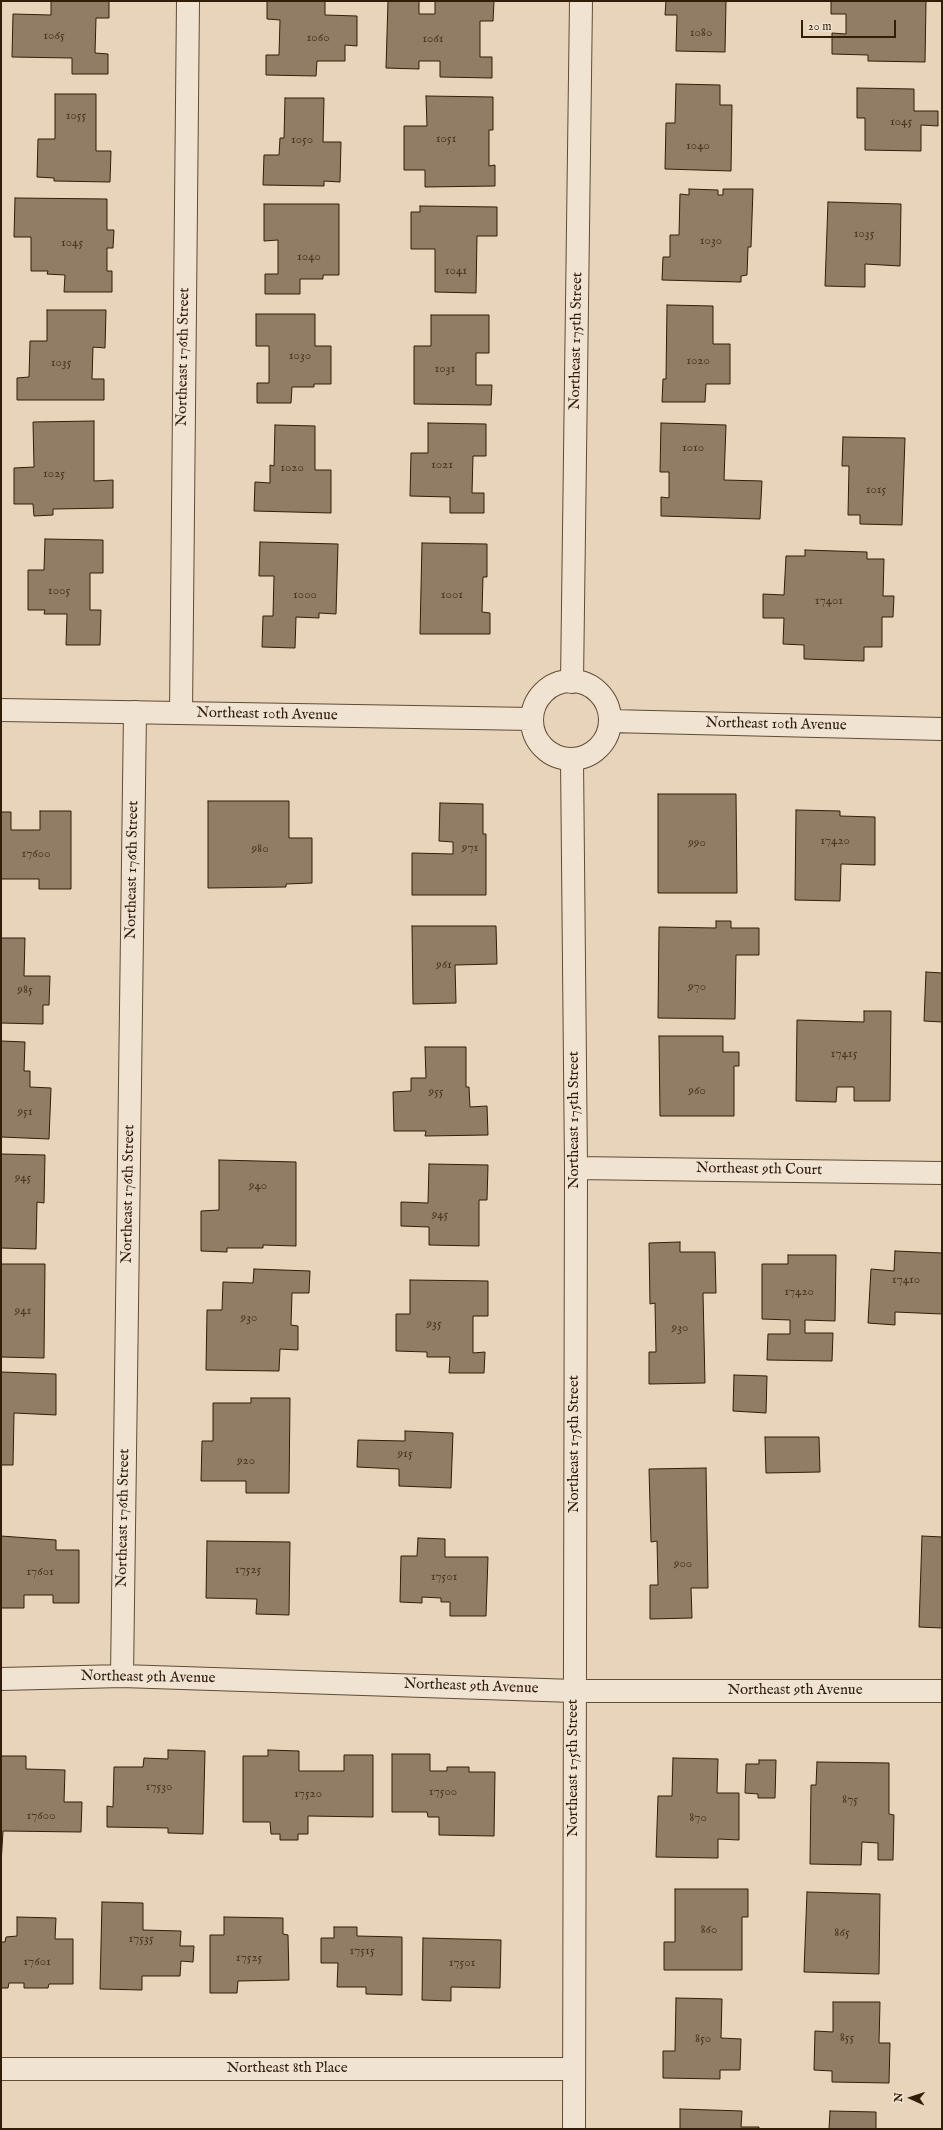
<!DOCTYPE html>
<html>
<head>
<meta charset="utf-8">
<style>
	body { margin:0 }
	#map { position:relative; width:943px; height:2130px; overflow:hidden; background:#e8d4ba; font-family:"IM FELL English",serif }
	canvas { display:block }
	.frame { position:absolute; inset:0; border:2px solid #321d09; pointer-events:none }
	.north { position:absolute; left:891px; top:2078px; width:40px; height:40px; -webkit-text-stroke:3px #f0e3d2; paint-order:stroke; rotate:273deg; font-size:11px; font-weight:700; line-height:16px; text-align:center; color:#321d09 }
	.north::after { content:''; display:block; margin:auto; width:14px; height:18px; background:#321d09; clip-path:polygon(50% 0,100% 100%,50% 72%,0 100%) }
	.scale { position:absolute; left:801px; top:20px; width:95px; height:18px; box-sizing:border-box; border:2px solid #321d09; border-top:0; padding-left:5px; font-size:12px; line-height:14px; white-space:nowrap; color:#321d09; -webkit-text-stroke:3px #f0e3d2; paint-order:stroke }
</style>
</head>
<body>
<div id="map">
<canvas width="943" height="2130"></canvas>
<div class="frame"></div>
<div class="north">N</div>
<div class="scale">20 m</div>
</div>
<script>
const context = document.querySelector('canvas').getContext('2d');
context.lineJoin = 'round';
function fill(path, color) { context.fillStyle = color; context.fill(path, 'evenodd'); }
const shape = rows => new Path2D(rows.map(r => 'M' + r).join(''));
function stroke(path, color, width, dash) { context.strokeStyle = color; context.lineWidth = width; context.lineCap = dash ? 'butt' : 'round'; context.setLineDash(dash || []); context.stroke(path); }
function label(font, color, halo, rows, align = 'center') {
  context.font = font + ' "IM FELL English",serif'; context.lineWidth = 4; context.setLineDash([]); context.textBaseline = 'middle'; context.strokeStyle = halo; context.fillStyle = color; for (const [text, x, y, turn = 0] of rows) {
    context.save(); context.translate(x, y); context.rotate((+turn || 0) * Math.PI / 180); context.textAlign = isNaN(turn) ? turn : align; if (halo) context.strokeText(text, 0, 0); context.fillText(text, 0, 0); context.restore();
  }
}
const building = shape([
	[51,1,109,1,109,18,96,18,95,53,108,54,108,74,72,74,72,58,12,57,13,14,51,15,51,1],
	[267,1,325,1,325,15,357,16,357,46,345,45,345,61,317,61,316,76,266,75,266,55,279,55,280,20,267,19,267,1],
	[388,1,419,1,419,14,435,14,435,1,494,1,493,21,480,21,480,57,492,57,492,78,440,77,440,61,419,61,419,69,386,68,388,1],
	[666,1,726,1,725,52,676,51,677,15,665,15,666,1],
	[831,1,926,1,925,62,868,61,868,55,832,54,832,33,846,34,846,14,831,14,831,1],
	[676,84,720,85,720,105,732,105,731,171,665,169,666,123,675,123,676,84],
	[857,88,914,89,914,111,938,111,938,126,921,125,921,151,865,150,865,118,857,118,857,88],
	[55,94,96,94,96,151,111,151,110,182,54,181,54,178,37,177,38,139,55,139,55,94],
	[426,96,493,97,493,130,489,130,489,166,495,165,495,186,425,187,425,170,404,170,404,126,427,126,426,96],
	[285,98,324,98,323,142,341,142,340,182,324,181,324,186,263,185,264,155,279,155,280,138,284,138,285,98],
	[689,189,718,190,718,195,723,195,723,189,753,189,751,247,748,247,747,275,741,276,741,282,662,280,663,257,670,257,670,235,679,235,680,194,689,195,689,189],
	[15,198,107,199,107,230,114,230,113,248,107,248,107,271,112,271,112,292,64,292,65,275,47,274,48,271,31,271,31,237,14,237,15,198],
	[828,202,901,204,900,266,865,264,865,287,825,286,828,202],
	[264,204,339,204,339,275,323,275,323,279,300,279,300,294,265,294,265,274,278,274,278,240,264,241,264,204],
	[420,206,497,207,497,236,477,236,476,293,435,292,435,249,411,249,411,212,420,212,420,206],
	[667,305,713,306,713,344,730,344,730,384,706,384,705,402,662,402,663,379,666,379,667,305],
	[47,310,106,310,105,348,93,347,92,379,104,379,104,400,17,400,17,378,29,377,30,341,47,341,47,310],
	[256,314,315,314,315,346,331,346,331,384,314,384,314,387,292,387,291,403,257,403,257,383,269,383,269,346,256,346,256,314],
	[431,315,489,315,489,353,476,353,476,385,492,385,491,405,414,404,414,346,431,346,431,315],
	[94,421,94,481,113,480,113,508,53,509,53,515,34,516,33,504,14,504,14,468,34,467,33,422,94,421],
	[428,423,486,424,486,456,473,456,472,493,484,493,484,513,450,513,450,497,410,496,411,453,428,453,428,423],
	[661,423,726,425,724,480,762,481,760,519,661,516,661,497,669,498,669,472,660,472,661,423],
	[275,425,315,426,315,470,331,470,331,513,254,511,255,482,270,483,270,465,274,466,275,425],
	[843,437,905,438,902,525,860,524,860,515,848,515,849,466,842,466,843,437],
	[45,539,103,540,103,573,90,573,90,610,101,610,100,645,66,645,67,614,44,614,45,610,28,610,28,570,44,570,45,539],
	[260,542,338,544,336,614,319,613,319,618,296,617,295,648,262,647,263,616,273,616,274,576,259,576,260,542],
	[422,543,487,544,487,577,483,577,482,612,490,613,490,634,420,634,422,543],
	[805,550,867,552,867,559,884,559,883,596,894,596,893,617,882,617,882,647,864,647,864,661,804,659,804,645,783,644,784,618,763,618,763,594,784,595,786,556,805,556,805,550],
	[658,794,736,794,737,893,658,893,658,794],
	[208,801,289,801,289,838,312,838,312,883,286,884,286,887,208,888,208,801],
	[440,803,483,804,483,834,486,834,486,895,412,895,412,853,453,854,453,842,439,841,440,803],
	[796,810,840,811,840,816,875,817,875,865,841,864,840,901,795,900,796,810],
	[40,811,71,811,71,889,39,889,39,879,1,879,1,812,11,812,11,830,40,830,40,811],
	[716,921,731,921,731,928,759,928,759,955,736,955,735,1019,658,1018,659,927,716,928,716,921],
	[412,926,496,926,497,964,455,965,456,1003,413,1004,412,926],
	[1,938,25,938,24,976,50,976,49,1005,43,1005,43,1024,1,1023,1,938],
	[926,972,942,973,942,1022,924,1021,926,972],
	[864,1011,891,1011,890,1101,854,1101,854,1087,837,1087,836,1102,796,1101,797,1020,864,1022,864,1011],
	[659,1036,723,1036,723,1052,739,1052,739,1066,734,1066,734,1116,660,1116,659,1036],
	[1,1041,25,1042,24,1071,30,1071,30,1087,51,1088,49,1139,1,1137,1,1041],
	[425,1047,466,1047,466,1087,469,1087,470,1107,487,1106,488,1135,425,1136,426,1131,394,1131,393,1092,411,1091,411,1078,426,1078,425,1047],
	[1,1154,45,1155,44,1203,37,1202,36,1249,1,1248,1,1154],
	[219,1160,296,1162,296,1246,263,1245,263,1248,227,1248,227,1252,201,1251,201,1211,219,1210,219,1160],
	[429,1164,488,1165,487,1200,479,1200,479,1246,429,1245,429,1227,401,1226,401,1202,428,1203,429,1164],
	[680,1242,680,1252,715,1252,716,1293,703,1293,705,1383,649,1384,649,1352,656,1352,655,1303,650,1304,649,1243,680,1242],
	[895,1251,942,1253,942,1314,895,1312,895,1325,868,1323,871,1269,894,1271,895,1251],
	[788,1255,836,1255,835,1321,805,1320,805,1333,833,1333,832,1361,767,1360,768,1334,790,1334,790,1320,762,1319,762,1264,788,1264,788,1255],
	[1,1264,45,1264,44,1358,1,1357,1,1264],
	[254,1269,310,1271,309,1293,292,1293,291,1325,298,1326,298,1350,280,1349,279,1371,206,1370,207,1310,222,1310,223,1282,253,1283,254,1269],
	[410,1280,488,1281,488,1316,473,1316,473,1353,485,1352,484,1373,449,1373,450,1357,427,1357,427,1352,396,1351,396,1314,410,1314,410,1280],
	[1,1372,56,1374,56,1415,14,1413,13,1465,1,1465,1,1372],
	[734,1375,767,1376,766,1413,733,1411,734,1375],
	[251,1398,290,1398,289,1493,246,1493,246,1481,201,1481,202,1441,213,1441,213,1403,251,1403,251,1398],
	[405,1431,453,1433,451,1488,399,1486,399,1469,357,1467,358,1440,405,1441,405,1431],
	[765,1437,819,1437,820,1472,766,1473,765,1437],
	[706,1468,708,1588,691,1588,692,1618,650,1619,650,1585,658,1585,657,1541,651,1542,649,1469,706,1468],
	[1,1536,56,1540,56,1550,79,1550,79,1603,53,1603,53,1595,24,1595,24,1608,1,1608,1,1536],
	[922,1536,942,1537,942,1628,919,1627,922,1536],
	[418,1538,445,1539,445,1557,488,1557,486,1616,450,1616,450,1602,441,1602,441,1598,422,1597,422,1603,400,1602,401,1556,417,1556,418,1538],
	[207,1541,290,1542,289,1615,256,1614,257,1599,206,1598,207,1541],
	[168,1750,205,1751,203,1834,168,1833,168,1828,107,1827,107,1806,113,1807,114,1767,143,1767,144,1758,168,1759,168,1750],
	[268,1750,299,1751,299,1771,344,1771,344,1755,373,1755,373,1817,308,1816,308,1834,298,1834,298,1840,280,1840,280,1834,271,1834,270,1822,243,1822,243,1756,268,1756,268,1750],
	[392,1754,430,1754,430,1771,447,1771,447,1767,469,1767,469,1772,495,1772,494,1836,439,1835,439,1817,428,1817,427,1812,392,1812,392,1754],
	[1,1756,26,1756,26,1769,65,1770,64,1802,82,1802,81,1832,3,1831,1,1864,1,1756],
	[673,1758,718,1759,717,1793,739,1793,739,1840,718,1839,718,1858,656,1857,658,1796,672,1796,673,1758],
	[759,1760,776,1760,775,1798,758,1798,758,1794,745,1793,746,1764,759,1764,759,1760],
	[817,1762,889,1763,889,1814,894,1815,893,1860,878,1860,878,1843,862,1842,861,1865,810,1864,811,1785,816,1785,817,1762],
	[675,1889,748,1889,748,1917,742,1917,742,1970,664,1970,664,1942,675,1942,675,1889],
	[807,1892,880,1894,879,1974,804,1972,807,1892],
	[102,1902,143,1903,143,1930,181,1931,180,1946,194,1946,193,1962,181,1961,180,1976,142,1976,142,1990,100,1989,102,1902],
	[17,1917,56,1918,55,1939,73,1939,73,1984,49,1984,48,1988,24,1988,24,1983,9,1983,8,1988,1,1988,1,1942,5,1942,6,1937,17,1936,17,1917],
	[224,1917,283,1918,283,1934,288,1935,289,1980,238,1981,237,1993,210,1993,210,1935,224,1935,224,1917],
	[334,1927,357,1927,357,1936,402,1937,402,1995,366,1994,366,1987,337,1987,338,1963,321,1963,321,1938,334,1938,334,1927],
	[423,1938,501,1940,500,1988,451,1987,451,2001,422,2000,423,1938],
	[676,1998,722,1999,721,2038,741,2039,740,2070,720,2070,720,2079,663,2078,663,2051,675,2051,676,1998],
	[833,2002,880,2002,879,2043,890,2043,889,2083,832,2082,832,2071,814,2070,815,2031,833,2032,833,2002],
	[680,2109,742,2111,741,2127,759,2127,759,2129,680,2129,680,2109],
	[830,2111,876,2112,876,2129,829,2129,830,2111]
]);
const minor = shape([
	[572,682,581,1],
	[181,713,188,1],
	[572,759,576,1168,574,2129],
	[576,1168,942,1173],
	[122,1676,135,712],
	[1,1679,122,1676,574,1691,942,1691],
	[1,2069,574,2069]
]);
const tertiary = shape([
	'532 720a39 39 0 1 1 78 0a39 39 0 1 1-78 0Z',
	[1,710,532,719],
	[610,721,942,729]
]);
const numberNames = [
	["1080",701,33],
	["1065",54,36],
	["1060",318,38],
	["1061",433,39],
	["1055",76,116],
	["1045",901,122],
	["1051",446,139],
	["1050",302,140],
	["1040",698,146],
	["1035",864,234],
	["1030",711,241],
	["1045",72,243],
	["1040",309,257],
	["1041",456,271],
	["1030",300,356],
	["1020",698,361],
	["1035",61,363],
	["1031",445,369],
	["1010",693,448],
	["1021",442,465],
	["1020",292,468],
	["1025",54,474],
	["1015",876,490],
	["1005",59,591],
	["1000",305,595],
	["1001",452,595],
	["17401",829,601],
	["17420",835,841],
	["990",697,843],
	["971",470,848],
	["980",260,849],
	["17600",36,854],
	["961",444,965],
	["970",697,987],
	["985",25,990],
	["17415",844,1054],
	["960",697,1091],
	["955",436,1092],
	["951",25,1112],
	["945",23,1178],
	["940",258,1186],
	["945",440,1215],
	["17410",906,1280],
	["17420",799,1292],
	["941",23,1311],
	["930",249,1318],
	["935",434,1324],
	["930",680,1328],
	["915",405,1454],
	["920",246,1461],
	["900",683,1564],
	["17525",248,1570],
	["17601",40,1572],
	["17501",444,1577],
	["17530",159,1787],
	["17500",443,1792],
	["17520",308,1794],
	["875",850,1800],
	["17600",41,1816],
	["870",698,1818],
	["860",709,1930],
	["865",842,1933],
	["17535",141,1939],
	["17515",362,1951],
	["17525",249,1958],
	["17601",37,1962],
	["17501",462,1963],
	["855",847,2038],
	["850",703,2039]
];
const streetNames = [
	["Northeast 175th Street",577,341,-89],
	["Northeast 176th Street",184,357,-89],
	["Northeast 10th Avenue",267,715,1],
	["Northeast 10th Avenue",776,725,1],
	["Northeast 176th Street",133,870,-89],
	["Northeast 175th Street",575,1120,-90],
	["Northeast 9th Court",759,1170,1],
	["Northeast 176th Street",129,1194,-89],
	["Northeast 175th Street",575,1444,-90],
	["Northeast 176th Street",124,1518,-89],
	["Northeast 9th Avenue",148,1678,1],
	["Northeast 9th Avenue",471,1687,2],
	["Northeast 9th Avenue",795,1691],
	["Northeast 175th Street",574,1768,-90],
	["Northeast 8th Place",287,2069]
];
fill(building, '#917c65');
stroke(building, '#321d09', 1);
stroke(minor, '#604b35', 24);
stroke(tertiary, '#604b35', 24);
stroke(minor, '#f0e3d2', 22);
stroke(tertiary, '#f0e3d2', 22);
label('13px', '#4a3520', null, numberNames);
label('15px', '#321d09', '#f0e3d2', streetNames);
</script>
</body>
</html>
